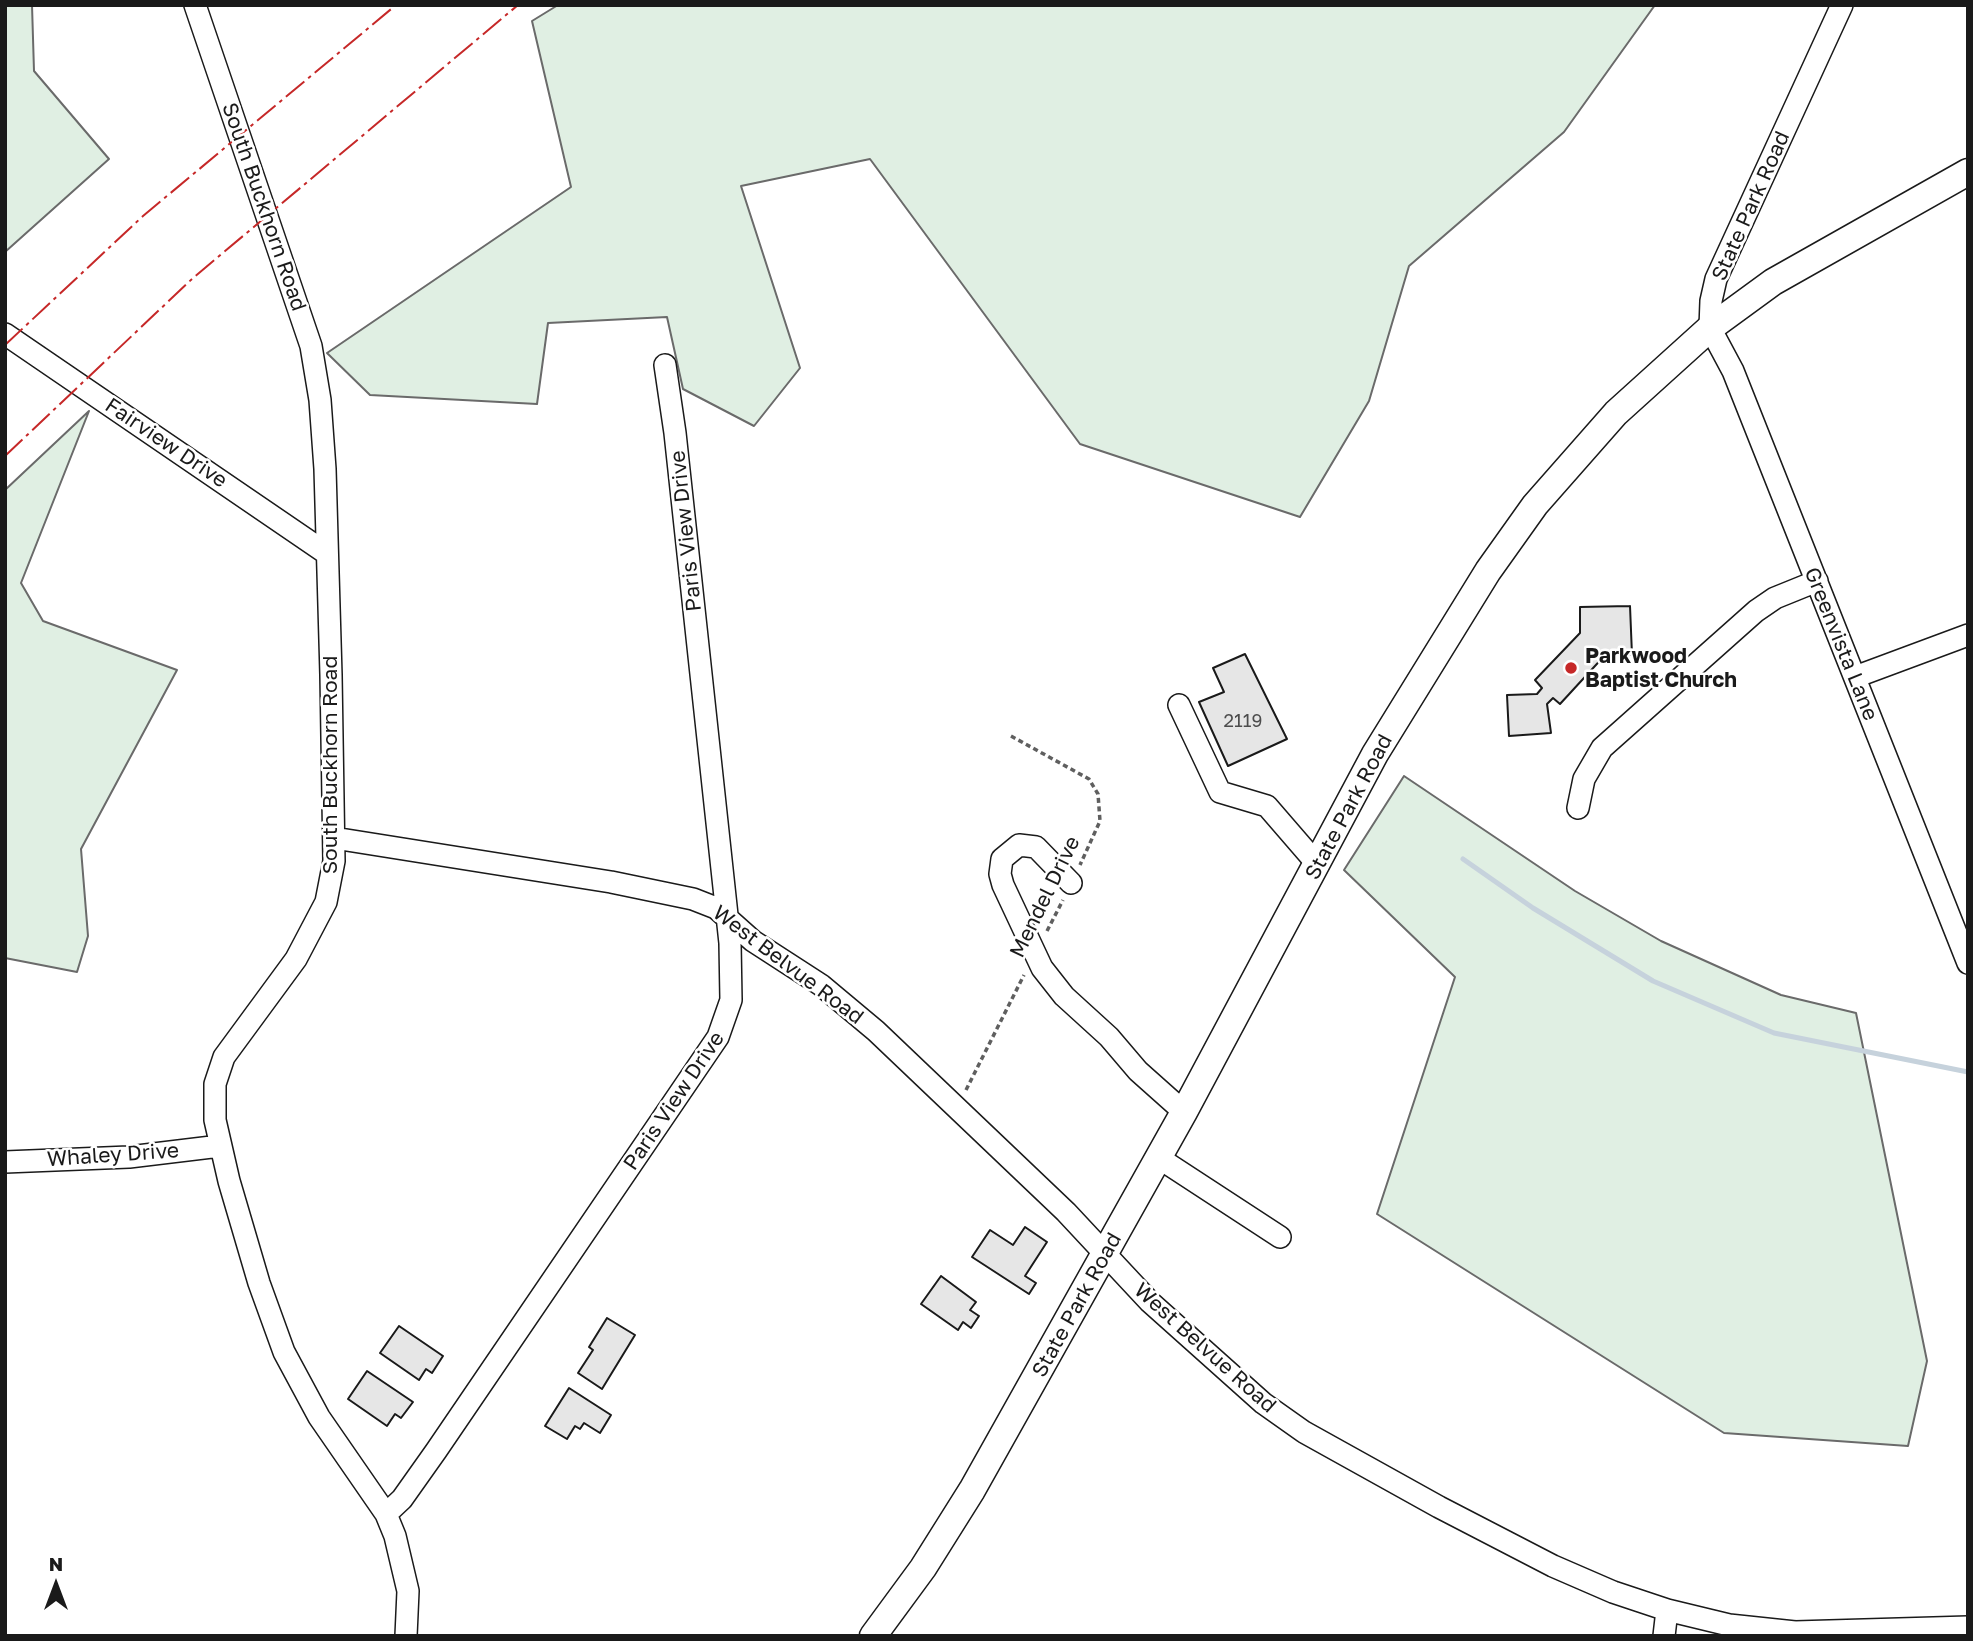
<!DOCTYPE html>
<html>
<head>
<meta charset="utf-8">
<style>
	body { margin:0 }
	#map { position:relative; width:1973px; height:1641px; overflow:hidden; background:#fff; font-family:"Golos Text",sans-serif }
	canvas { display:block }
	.frame { position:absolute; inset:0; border:7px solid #1a1a1a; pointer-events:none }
	.north { position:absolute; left:21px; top:1550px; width:70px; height:70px; -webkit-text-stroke:5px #fff; paint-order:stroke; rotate:0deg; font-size:19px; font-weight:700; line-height:28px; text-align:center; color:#1a1a1a }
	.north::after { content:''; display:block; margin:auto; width:24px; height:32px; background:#1a1a1a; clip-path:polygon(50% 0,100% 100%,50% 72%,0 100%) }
</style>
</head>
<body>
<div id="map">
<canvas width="1973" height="1641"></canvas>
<div class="frame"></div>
<div class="north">N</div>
</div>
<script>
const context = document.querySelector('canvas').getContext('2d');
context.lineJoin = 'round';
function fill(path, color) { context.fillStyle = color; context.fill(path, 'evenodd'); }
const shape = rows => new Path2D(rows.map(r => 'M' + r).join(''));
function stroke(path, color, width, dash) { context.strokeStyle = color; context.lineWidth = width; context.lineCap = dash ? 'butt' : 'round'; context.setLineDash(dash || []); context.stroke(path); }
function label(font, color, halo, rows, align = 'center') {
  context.font = font + ' "Golos Text",sans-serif'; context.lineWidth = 5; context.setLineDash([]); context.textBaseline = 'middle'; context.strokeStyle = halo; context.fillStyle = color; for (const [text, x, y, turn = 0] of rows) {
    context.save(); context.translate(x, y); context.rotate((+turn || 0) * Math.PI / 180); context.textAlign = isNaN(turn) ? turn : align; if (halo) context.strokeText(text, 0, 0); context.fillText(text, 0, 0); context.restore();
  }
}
const green = shape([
	[5,5,32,5,34,71,109,159,5,252,5,5],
	[558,5,1655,5,1564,132,1409,266,1369,401,1300,517,1080,444,870,159,741,186,800,368,754,426,683,389,667,317,548,323,537,404,370,395,327,353,571,187,532,21,558,5],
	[89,411,21,583,43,621,177,670,81,849,88,936,77,972,5,958,5,490,89,411],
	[1404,776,1575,891,1661,941,1781,995,1856,1013,1927,1361,1908,1446,1724,1433,1377,1214,1455,977,1344,870,1404,776]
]);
const stream = shape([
	[1463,859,1533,908,1653,981,1774,1033,1968,1072]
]);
const building = shape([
	[1630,606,1632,655,1606,654,1560,704,1553,698,1547,704,1551,733,1509,736,1507,695,1537,694,1542,688,1535,680,1580,633,1580,607,1630,606],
	[1245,654,1287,739,1228,766,1199,702,1224,692,1213,668,1245,654],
	[1025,1227,1047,1242,1025,1276,1036,1283,1029,1294,972,1257,990,1230,1013,1245,1025,1227],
	[941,1276,976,1302,970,1310,979,1316,971,1328,963,1322,958,1330,921,1304,941,1276],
	[607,1318,635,1335,602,1389,578,1373,593,1350,589,1347,607,1318],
	[399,1326,443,1356,432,1373,426,1369,419,1380,380,1353,399,1326],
	[367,1371,413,1402,401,1418,395,1414,387,1426,348,1399,367,1371],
	[569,1388,611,1415,600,1433,584,1423,580,1429,575,1426,567,1439,545,1426,569,1388]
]);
const path = shape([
	[1011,736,1089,779,1098,794,1100,821,1080,865],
	[1047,931,1063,900],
	[966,1090,1024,975]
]);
const minor = shape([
	[195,5,311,346,320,400,325,469,331,675,334,861,326,902,296,959,224,1057,215,1084,215,1120,229,1181,259,1283,284,1352,319,1417,386,1514,395,1536,408,1591,406,1636],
	[1842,5,1716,279,1711,301,1710,328,1733,371,1968,963],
	[5,334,326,553],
	[1855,677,1968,635],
	[1179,705,1220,792,1267,806,1318,865],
	[1578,808,1584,779,1602,748,1756,611,1775,598,1817,581],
	[334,838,611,882,693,899,716,908,753,941,821,985,876,1031,1066,1212,1150,1302,1263,1403,1304,1432,1439,1507,1553,1566,1613,1592,1667,1610,1729,1625,1795,1632,1968,1627],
	[1071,883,1036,847,1019,845,1002,859,1000,874,1003,885,1042,968,1064,996,1109,1037,1138,1071,1184,1112],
	[1159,1158,1280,1237],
	[5,1162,129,1157,220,1146],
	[386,1514,402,1499,436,1451,718,1037,731,1000,730,943,675,433,665,365],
	[1664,1636,1667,1610]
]);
const major = shape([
	[873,1636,923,1568,972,1490,1184,1112,1375,754,1488,571,1535,505,1616,413,1710,328,1773,282,1968,172]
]);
const power = shape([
	[5,345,143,216,396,5],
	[5,456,193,278,518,5]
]);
const markers = [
	[1571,668,7,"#c62828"]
];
const numberNames = [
	["2119",1243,721]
];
const streetNames = [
	["State Park Road",1751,206,-66],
	["South Buckhorn Road",264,207,71],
	["Fairview Drive",166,443,34],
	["Paris View Drive",686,531,-96],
	["Greenvista Lane",1841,644,68],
	["South Buckhorn Road",330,765,-90],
	["State Park Road",1349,807,-62],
	["Mendel Drive",1045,897,-64],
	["West Belvue Road",788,965,37],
	["Paris View Drive",674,1101,-56],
	["Whaley Drive",113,1155,-4],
	["State Park Road",1077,1305,-61],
	["West Belvue Road",1205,1348,42]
];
const poiNames = [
	["Parkwood",1585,656],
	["Baptist Church",1585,680]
];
fill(green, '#e0efe3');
stroke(green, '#6a6a6a', 2);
stroke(stream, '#c6d2dc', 5);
fill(building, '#e6e6e6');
stroke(building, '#1a1a1a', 2);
stroke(minor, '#1a1a1a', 24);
stroke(major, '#1a1a1a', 29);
stroke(path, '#5f5f5f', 3.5, [5, 3.5]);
stroke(minor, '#fff', 21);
stroke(major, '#fff', 26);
stroke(power, '#c62828', 2, [24, 5, 3.5, 5]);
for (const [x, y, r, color] of markers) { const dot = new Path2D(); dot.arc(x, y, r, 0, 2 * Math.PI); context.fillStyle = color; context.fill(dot); stroke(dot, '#fff', 2.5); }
label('18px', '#4d4d4d', null, numberNames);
label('21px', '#1a1a1a', '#fff', streetNames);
label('bold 21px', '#1a1a1a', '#fff', poiNames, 'left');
</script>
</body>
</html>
